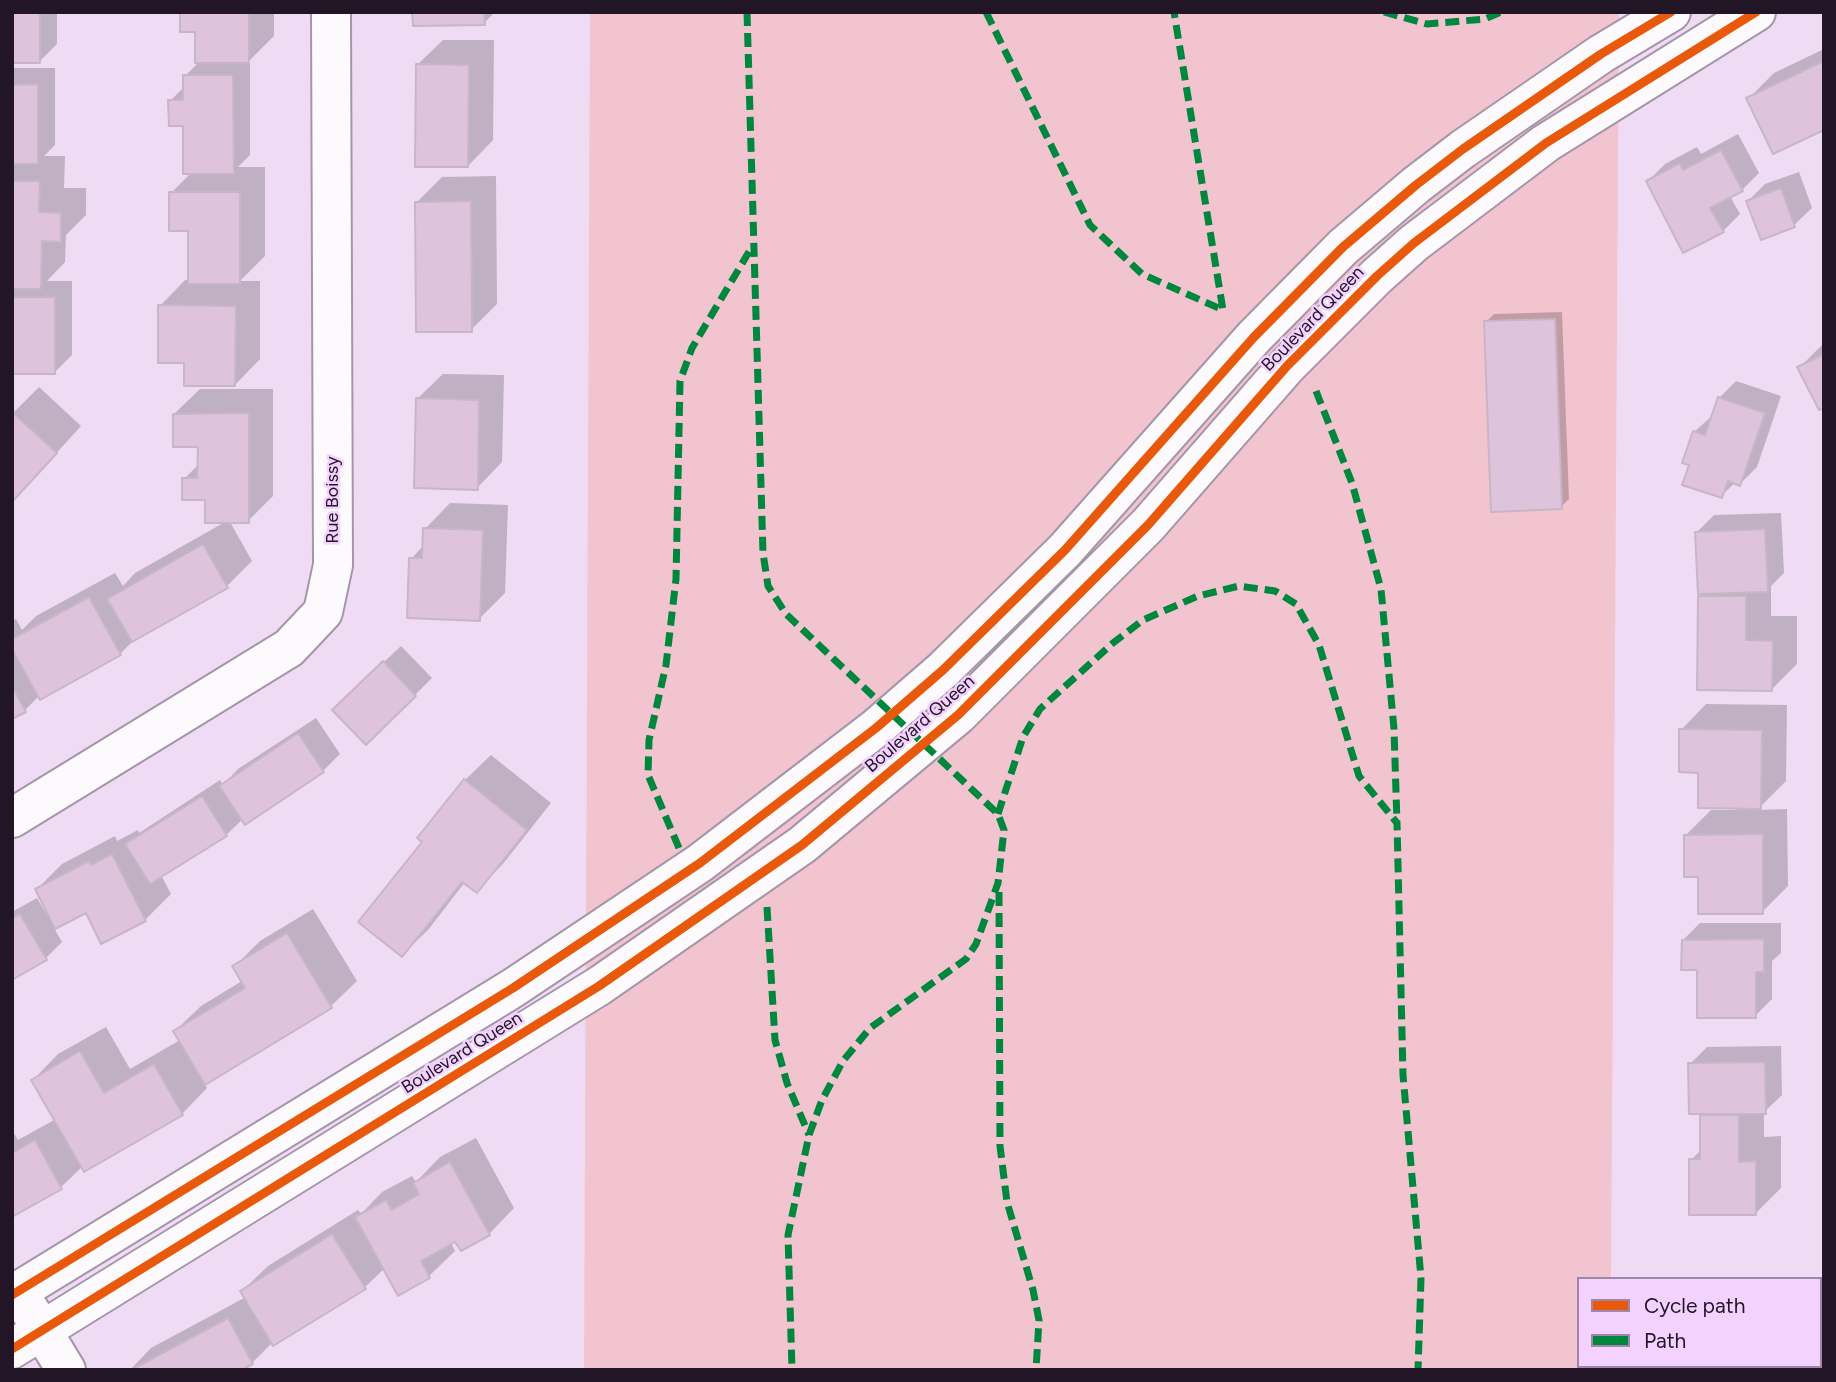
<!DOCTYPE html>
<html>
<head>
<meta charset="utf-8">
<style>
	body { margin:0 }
	#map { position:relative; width:1836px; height:1382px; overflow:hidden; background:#efdcf4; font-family:Figtree,sans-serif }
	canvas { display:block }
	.frame { position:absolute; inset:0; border:14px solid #221525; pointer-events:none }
	.legend { position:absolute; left:1577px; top:1277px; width:245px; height:91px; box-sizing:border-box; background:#f4d2ff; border:2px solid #a086a8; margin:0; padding:9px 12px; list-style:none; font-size:21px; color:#221525 }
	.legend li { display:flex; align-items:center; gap:14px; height:35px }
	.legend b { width:35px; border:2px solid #a086a8 }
</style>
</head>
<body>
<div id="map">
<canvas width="1836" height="1382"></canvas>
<div class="frame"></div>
<ul class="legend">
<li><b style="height:9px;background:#e8590c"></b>Cycle path</li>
<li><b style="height:9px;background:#00873e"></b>Path</li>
</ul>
</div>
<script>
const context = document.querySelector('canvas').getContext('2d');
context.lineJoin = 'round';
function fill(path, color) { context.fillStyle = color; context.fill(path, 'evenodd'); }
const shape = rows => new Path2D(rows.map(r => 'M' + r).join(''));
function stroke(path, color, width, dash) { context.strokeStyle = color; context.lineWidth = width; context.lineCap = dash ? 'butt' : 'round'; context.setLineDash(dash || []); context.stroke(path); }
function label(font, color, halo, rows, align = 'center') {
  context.font = font + ' Figtree,sans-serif'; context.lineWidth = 5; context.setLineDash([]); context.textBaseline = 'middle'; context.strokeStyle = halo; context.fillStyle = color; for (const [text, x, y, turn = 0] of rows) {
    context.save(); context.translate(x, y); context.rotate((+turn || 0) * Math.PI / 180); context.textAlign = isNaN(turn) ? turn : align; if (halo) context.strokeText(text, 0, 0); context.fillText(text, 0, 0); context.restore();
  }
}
const green = shape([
	[590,12,1619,12,1611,1279,1579,1279,1579,1366,1611,1366,1611,1370,584,1370]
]);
const shadow = shape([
	[12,12,57,12,57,44,39,62],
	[182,12,274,12,274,36,250,60,250,155,238,167,265,167,265,256,240,281,260,281,260,359,235,385,160,306,185,280,189,280,190,229,171,193,192,172,184,124,170,101,185,86,185,76,200,61,197,30],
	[414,12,495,12,484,23],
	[443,40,494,40,493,140,468,166,417,65],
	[1824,49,1824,128,1748,99,1774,73],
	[12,68,55,68,55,145,44,156,65,156,64,188,86,188,86,215,66,235,65,262,47,281,72,281,72,355,55,372,12,372],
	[1738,134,1759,173,1742,190,1730,196,1740,214,1723,231,1648,181,1665,164,1697,147,1701,154],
	[1799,172,1812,208,1794,225,1762,238,1748,201,1765,184],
	[496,176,497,304,471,330,416,203,442,177],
	[1562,312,1569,499,1561,507,1486,322,1494,314],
	[1824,343,1824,406,1799,368],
	[443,374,504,375,502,462,477,488,417,399],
	[1736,381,1781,396,1757,467,1740,484,1736,482,1721,496,1691,464,1694,432,1713,415,1719,398],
	[39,387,81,426,12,502,12,414],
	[200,389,273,389,273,496,248,521,230,522,252,561,227,586,137,637,120,654,40,695,25,710,12,717,12,621,16,619,22,630,36,616,115,573,123,586,135,573,225,522,207,498,184,479,199,464,199,446,174,414],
	[450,503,508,505,505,593,479,619,411,559,424,545,425,529],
	[1781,513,1784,573,1771,586,1771,616,1797,616,1797,664,1772,689,1699,596,1704,592,1697,532,1714,515],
	[401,646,432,678,415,695,351,693],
	[1706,704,1787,705,1786,781,1757,810,1787,809,1788,886,1762,912,1700,875,1686,835,1711,810,1737,810,1737,806,1700,771,1681,730],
	[316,718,340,754,323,771,243,819,226,835,161,875,171,894,145,920,86,911,54,928,62,942,45,959,12,978,12,912,37,898,44,910,47,909,37,889,62,864,115,836,117,841,138,830,139,833,220,780,223,785,238,769],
	[491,755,551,803,502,865,476,891,465,882,428,930,402,955,425,842,465,780],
	[313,909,357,981,331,1006,204,1083,207,1088,182,1114,83,1166,61,1187,12,1215,12,1130,18,1140,56,1119,33,1080,58,1054,106,1027,130,1069,180,1040,175,1031,201,1006,242,981,234,967,260,941],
	[1700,923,1781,923,1781,953,1772,961,1772,999,1755,1016,1699,969,1683,940],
	[1781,1046,1782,1095,1764,1112,1764,1137,1781,1136,1781,1188,1756,1213,1691,1160,1702,1149,1701,1116,1705,1112,1690,1064,1707,1047],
	[476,1138,514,1208,489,1234,451,1243,455,1251,429,1276,399,1293,385,1268,365,1287,274,1344,273,1342,252,1363,238,1370,130,1370,151,1348,246,1297,242,1291,268,1266,358,1210,361,1214,382,1192,412,1176,416,1182,440,1157],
	[1710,1366,1784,1366,1784,1370,1706,1370]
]);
const building = shape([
	[12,12,40,12,40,63,12,63,12,12],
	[180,12,249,12,249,63,195,63,195,32,180,32,180,12],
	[412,12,484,12,485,25,413,26,412,12],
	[1824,61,1824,130,1773,154,1746,98,1824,61],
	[416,64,469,65,468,167,415,167,416,64],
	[183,75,233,75,234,174,183,174,183,126,169,126,168,100,183,100,183,75],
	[38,84,38,164,12,164,12,85,38,84],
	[1721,150,1743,191,1710,208,1724,232,1683,253,1646,181,1680,163,1683,170,1721,150],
	[12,181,40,181,39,212,61,213,61,242,42,241,41,289,12,289,12,181],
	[1781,188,1795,227,1761,240,1746,201,1781,188],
	[169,192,240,192,240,284,188,284,188,231,169,231,169,192],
	[471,201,472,332,416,332,415,202,471,201],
	[12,297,55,297,55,374,12,374,12,297],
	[158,305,236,306,235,386,184,386,184,363,158,363,158,305],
	[1555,319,1562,509,1491,512,1484,321,1555,319],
	[1824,354,1824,408,1819,410,1797,367,1824,354],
	[1718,397,1765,413,1740,486,1728,481,1722,498,1682,485,1689,465,1682,463,1693,431,1705,435,1718,397],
	[416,398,479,400,478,490,414,488,416,398],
	[12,412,57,453,12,502,12,412],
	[249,413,249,523,205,523,205,500,182,500,182,478,197,478,198,447,173,447,173,414,249,413],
	[423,528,483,530,480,621,407,618,409,558,422,558,423,528],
	[1765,529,1768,592,1698,594,1695,532,1765,529],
	[203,544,228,588,132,642,107,599,203,544],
	[1698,596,1746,596,1746,640,1773,641,1772,691,1697,690,1698,596],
	[89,597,121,655,40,700,12,649,12,639,89,597],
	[383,661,416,696,366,745,332,710,383,661],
	[12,686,26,712,12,719,12,686],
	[1679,729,1762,730,1761,809,1698,808,1698,773,1679,772,1679,729],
	[298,733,324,772,245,825,219,786,298,733],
	[464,779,527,830,477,893,462,882,402,957,358,922,422,842,417,838,464,779],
	[202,796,227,836,150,884,125,844,202,796],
	[1763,834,1763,914,1698,914,1698,877,1684,877,1684,835,1763,834],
	[112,854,146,921,101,944,86,913,55,929,35,889,89,861,91,865,112,854],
	[20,914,47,960,12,980,12,918,20,914],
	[287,933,332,1008,205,1085,173,1031,245,988,232,966,287,933],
	[1764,939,1764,972,1756,972,1756,1018,1697,1018,1697,970,1681,970,1682,940,1764,939],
	[80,1051,104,1093,154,1064,183,1115,84,1172,31,1080,80,1051],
	[1765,1062,1766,1114,1689,1114,1688,1063,1765,1062],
	[1700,1115,1739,1115,1739,1162,1756,1161,1756,1215,1689,1215,1689,1159,1700,1159,1700,1115],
	[35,1140,62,1189,12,1217,12,1153,35,1140],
	[450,1162,490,1235,461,1251,455,1242,421,1261,430,1278,398,1296,355,1217,386,1200,392,1210,419,1194,413,1183,450,1162],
	[332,1234,366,1289,273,1346,240,1291,332,1234],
	[228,1318,253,1364,242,1370,131,1370,228,1318]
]);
const minor = shape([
	[12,818,289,648,323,612,333,565,331,12],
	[12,1295,513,988,700,863,876,728,943,670,1065,550,1254,337,1343,247,1416,185,1463,149,1601,54,1671,12],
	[29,1309,66,1370],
	[12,1349,599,986,802,845,958,715,1148,525,1287,366,1377,276,1414,243,1546,143,1756,12]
]);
const quiet = shape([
	[747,12,763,553,768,586,786,614,998,814,1004,830,998,883,976,944,966,959,870,1028,843,1061,822,1100,809,1135,788,1235,792,1370],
	[986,12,1090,225,1142,274,1223,310,1174,12],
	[1384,12,1427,24,1485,19,1501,12],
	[1316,391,1352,483,1381,589,1394,729,1397,823],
	[998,814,1023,737,1040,709,1113,643,1143,620,1198,596,1239,586,1275,591,1296,604,1319,645,1359,776,1397,823,1403,1075,1421,1278,1418,1370],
	[679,848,648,775,649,740,666,665,676,579,680,381,692,348,753,245],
	[999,892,1000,1146,1007,1202,1033,1290,1039,1320,1036,1370],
	[767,907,775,1040,787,1083,809,1135]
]);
const cycleway = shape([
	[12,1295,513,988,700,863,876,728,943,670,1065,550,1254,337,1343,247,1416,185,1463,149,1601,54,1671,12],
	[12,1349,599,986,802,845,958,715,1148,525,1287,366,1377,276,1414,243,1546,143,1756,12]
]);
const streetNames = [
	["Boulevard Queen",1313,319,-46],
	["Rue Boissy",333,500,-90],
	["Boulevard Queen",920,724,-41],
	["Boulevard Queen",462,1053,-32]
];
fill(green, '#f2c4cf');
fill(shadow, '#0003');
fill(building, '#dfc3dc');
stroke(building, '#c7b6c6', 2);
stroke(minor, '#a496a8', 42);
stroke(minor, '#fdfafd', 38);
stroke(quiet, '#00873e', 7, [14, 7]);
stroke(cycleway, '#e8590c', 9);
label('18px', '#221525', '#f4d2ff', streetNames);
</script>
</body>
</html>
